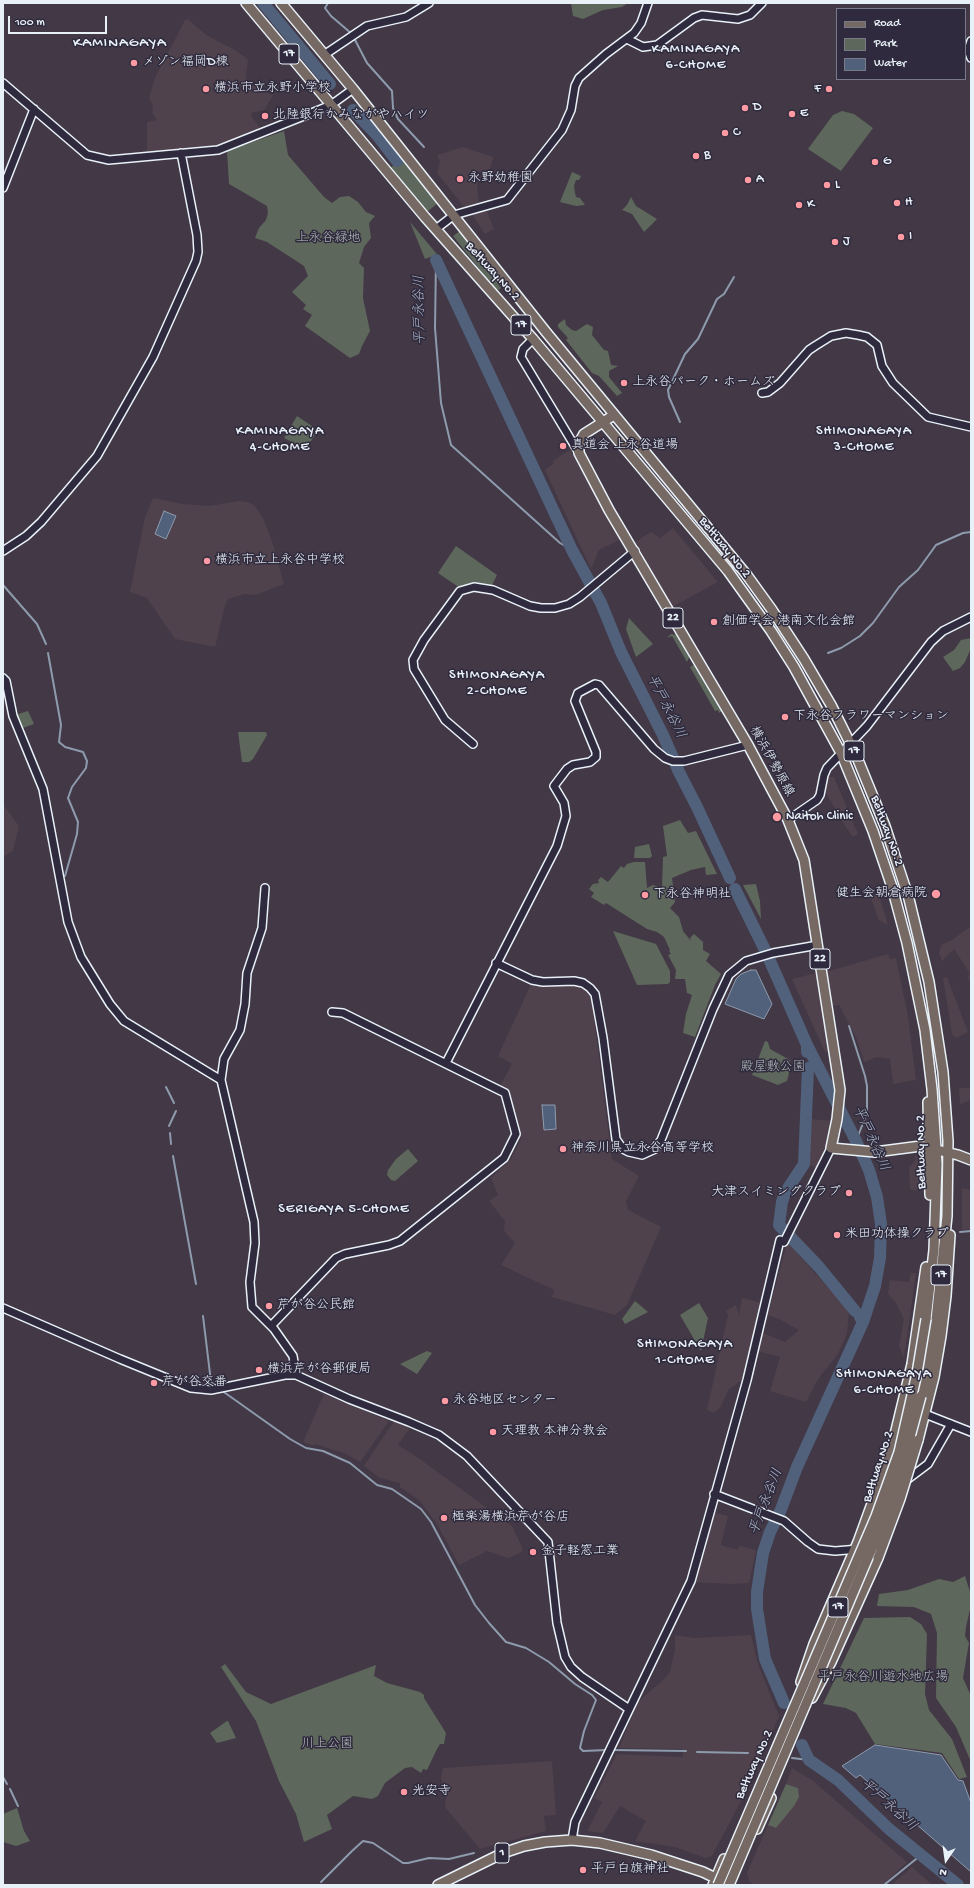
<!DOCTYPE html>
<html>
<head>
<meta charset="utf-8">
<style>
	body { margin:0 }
	#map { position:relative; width:974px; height:1888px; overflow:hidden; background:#423846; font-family:"Gochi Hand",sans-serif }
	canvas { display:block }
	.frame { position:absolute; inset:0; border:4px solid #e8f1f8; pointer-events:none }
	.legend { position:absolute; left:836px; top:8px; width:130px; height:72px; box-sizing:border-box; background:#2f2a3d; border:1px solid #797a88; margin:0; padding:5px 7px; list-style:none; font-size:12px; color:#e8f1f8 }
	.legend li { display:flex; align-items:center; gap:8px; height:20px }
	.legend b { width:20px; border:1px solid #797a88 }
	.north { position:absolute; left:926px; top:1840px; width:40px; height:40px; -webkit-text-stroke:3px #2f2a3d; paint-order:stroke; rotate:193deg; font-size:11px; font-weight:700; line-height:16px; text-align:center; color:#e8f1f8 }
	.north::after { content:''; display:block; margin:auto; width:14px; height:18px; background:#e8f1f8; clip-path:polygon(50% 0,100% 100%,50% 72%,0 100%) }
	.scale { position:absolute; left:8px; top:16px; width:99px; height:18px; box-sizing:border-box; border:2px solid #e8f1f8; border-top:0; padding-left:5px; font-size:12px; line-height:14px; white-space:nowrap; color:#e8f1f8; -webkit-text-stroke:3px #2f2a3d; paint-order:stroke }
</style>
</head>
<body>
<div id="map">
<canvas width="974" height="1888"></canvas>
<div class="frame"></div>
<ul class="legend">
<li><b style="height:5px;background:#766964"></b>Road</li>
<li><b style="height:11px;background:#5e675b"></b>Park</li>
<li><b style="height:11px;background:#51617b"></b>Water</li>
</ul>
<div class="north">N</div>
<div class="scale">100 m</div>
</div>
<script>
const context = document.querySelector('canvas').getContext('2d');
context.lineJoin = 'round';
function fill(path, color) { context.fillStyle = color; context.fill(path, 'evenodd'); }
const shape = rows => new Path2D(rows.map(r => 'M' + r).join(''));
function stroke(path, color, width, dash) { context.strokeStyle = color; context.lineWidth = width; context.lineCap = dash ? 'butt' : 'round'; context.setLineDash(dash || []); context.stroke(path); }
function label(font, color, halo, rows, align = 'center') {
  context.font = font + ' "Gochi Hand","Klee One",sans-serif'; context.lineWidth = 3; context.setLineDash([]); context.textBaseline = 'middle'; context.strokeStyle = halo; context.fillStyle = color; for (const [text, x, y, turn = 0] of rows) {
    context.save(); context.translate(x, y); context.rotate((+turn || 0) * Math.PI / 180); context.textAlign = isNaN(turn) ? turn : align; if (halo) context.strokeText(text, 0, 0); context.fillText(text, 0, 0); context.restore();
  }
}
const built = shape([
	[188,19,206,35,235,50,246,58,248,61,246,76,248,82,273,96,264,110,251,113,251,115,261,130,224,144,147,153,147,122,157,120,152,113,153,106,149,98,155,78,185,20],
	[463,147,493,157,493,159,488,175,478,171,476,172,479,204,465,208,437,173,440,162,437,155],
	[486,209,494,229,485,234,471,213],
	[570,450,621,539,599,550,591,569,545,470,554,463,553,461,556,459],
	[153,498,183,504,209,506,239,501,248,502,254,505,263,518,271,538,284,584,256,595,244,594,228,599,225,605,215,647,175,639,147,598,130,592,145,517],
	[673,528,718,582,672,607,635,542,651,532,660,538],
	[828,777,834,777,858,834,853,837,843,823,825,791],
	[3,804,19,826,13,851,3,857],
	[878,892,888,925,879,920,872,902,870,895],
	[971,926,971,984,968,978,969,972,954,949,942,961,939,953,941,945,952,940],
	[888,954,890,959,896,958,908,1016,916,1080,893,1084,890,1059,877,1057,864,1062,856,1037,839,1005,832,1006,826,972],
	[812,974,819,974,831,1052,825,1052,792,979],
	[947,977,968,1032,956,1038,952,1034,943,978],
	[531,984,546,986,571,985,582,988,591,995,612,1159,639,1176,626,1201,628,1210,661,1227,627,1305,615,1315,552,1297,554,1290,501,1265,515,1243,504,1231,505,1221,489,1201,498,1195,491,1178,511,1159,521,1139,510,1094,499,1088,512,1064,498,1056],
	[959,1088,971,1088,971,1100,960,1104],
	[810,1119,833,1121,828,1146,818,1169,810,1165],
	[914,1154,920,1160,920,1180,917,1191,910,1189,909,1168,916,1159],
	[962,1188,971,1190,971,1229,962,1230],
	[787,1242,849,1311,847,1334,838,1354,818,1379,806,1402,770,1391,780,1357,757,1351,763,1333,785,1342,799,1330,779,1319,768,1315],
	[911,1273,916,1273,904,1358,899,1346,904,1319,896,1303,888,1294,890,1280,909,1282],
	[742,1298,763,1303,744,1379,729,1389,721,1406,714,1413,707,1410,728,1315,726,1311,736,1305,739,1315],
	[324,1394,389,1421,360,1462,344,1453,315,1444,314,1446,303,1442],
	[394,1421,410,1428,398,1445,417,1457,512,1526,522,1547,522,1552,508,1558,487,1551,459,1565,437,1524,419,1500,400,1487,400,1483,380,1478,364,1466],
	[712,1512,728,1516,721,1545,738,1550,739,1546,756,1550,749,1583,731,1584,694,1582],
	[675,1635,695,1638,751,1635,758,1664,779,1716,751,1782,712,1856,705,1858,675,1847,635,1841,646,1821,620,1806,603,1833,587,1831,602,1802,594,1798,617,1754,683,1757,683,1749,619,1748,638,1702,662,1681,670,1672,675,1649],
	[552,1761,556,1815,544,1816,546,1831,480,1849,445,1807,446,1797,441,1778,443,1768],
	[792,1768,812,1780,907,1862,883,1885,755,1885,750,1882,747,1873,768,1825,776,1828,798,1788,786,1784],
	[912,1867,932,1885,891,1885]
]);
const green = shape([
	[571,3,628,3,622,7,603,10,583,19,573,16],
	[842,111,854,114,873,128,841,171,808,149,833,115],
	[284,131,288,155,324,197,332,203,340,197,349,196,358,202,366,212,375,216,369,223,371,238,364,247,359,263,364,268,363,298,370,331,362,346,359,354,350,358,305,326,312,315,303,309,306,305,292,292,308,276,304,266,267,242,255,238,259,228,266,220,268,213,267,206,229,184,227,151],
	[401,159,438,203,427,212,390,168],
	[572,172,581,176,579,180,576,180,574,186,575,193,576,197,580,198,585,205,576,206,560,202],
	[631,197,636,206,657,219,644,232,632,214,622,210,627,205],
	[410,222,436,253,436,255,425,259],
	[460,231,501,288,497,291,453,236],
	[565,319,566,325,572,330,576,331,587,324,593,327,592,335,604,350,608,351,611,365,618,366,609,371,609,377,622,393,617,396,599,376,592,373,566,340,568,338,558,327,558,324],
	[297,416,318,430,311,441,302,447,284,438],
	[456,546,497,575,491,587,460,588,438,573],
	[629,618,653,644,636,657,626,629],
	[671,634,677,635,690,656,687,662,672,636,667,638],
	[971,638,971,648,965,662,960,668,953,671,943,657,954,650,961,640],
	[695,664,722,711,719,713,718,710,715,711,690,667],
	[28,711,34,724,20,729,15,715],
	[238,732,266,732,267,735,253,759,249,762,242,762],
	[680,820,688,833,696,831,717,874,706,875,705,867,691,870,672,878,675,902,670,908,679,917,683,931,691,941,690,938,694,934,703,942,703,950,710,954,706,961,721,974,715,985,695,1037,683,1033,686,1014,692,995,687,993,685,979,675,979,676,970,668,955,671,954,669,951,670,950,664,937,657,932,647,929,606,903,604,905,591,897,594,893,589,889,593,884,599,883,598,880,601,877,608,882,621,866,624,868,627,864,634,862,645,862,647,888,653,885,662,888,663,857,667,856,663,826],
	[649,844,652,856,650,858,634,858,635,847],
	[756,884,760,901,761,919,743,885],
	[613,931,656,944,670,971,670,982,668,984,637,985],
	[765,1041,768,1042,770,1049,790,1060,790,1069,787,1081,778,1085,752,1075],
	[408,1149,418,1161,395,1181,391,1180,387,1175,388,1170,396,1159],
	[635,1301,648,1312,625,1324,622,1319],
	[699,1303,708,1318,701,1351,680,1315],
	[427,1351,432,1353,417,1374,400,1364],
	[965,1576,971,1595,971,1605,966,1627,965,1636,969,1643,963,1678,971,1696,971,1762,956,1727,936,1698,937,1633,931,1614,914,1607,877,1606,879,1594,908,1590,939,1579,953,1582],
	[910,1617,921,1624,927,1634,925,1694,929,1710,952,1739,967,1777,959,1779,942,1753,875,1744,856,1713,846,1708,823,1704,864,1618],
	[225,1664,246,1692,271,1704,376,1665,374,1676,387,1683,420,1692,424,1695,424,1698,446,1733,444,1744,440,1744,436,1751,427,1770,423,1769,421,1773,412,1767,405,1768,385,1783,378,1796,372,1799,353,1796,327,1815,332,1829,304,1842,296,1814,279,1781,256,1721,221,1667],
	[227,1721,228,1721,236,1738,217,1743,210,1733],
	[786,1784,798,1788,799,1797,794,1806,776,1828,768,1825],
	[17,1808,24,1831,30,1841,16,1846,3,1842,3,1814]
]);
const water = shape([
	[164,511,176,516,166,539,155,534,164,511],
	[751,970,756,970,772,1004,764,1019,725,1004,736,979,741,974,751,970],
	[542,1105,555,1105,556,1129,544,1130,542,1105],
	[875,1745,941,1755,958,1780,963,1781,971,1803,971,1872,860,1775,856,1778,842,1766,875,1745]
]);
const stream = shape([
	[328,3,325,8,331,16,352,34],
	[354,38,367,63,392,91,393,108,398,119,424,147],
	[436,260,435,328,441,403,451,445,560,543,572,550],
	[680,422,669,397,668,390,685,354,698,339,717,299,724,294,734,277],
	[3,585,37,624,46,644],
	[48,653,61,725,59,742,65,747,83,752,87,761,86,768,72,787,68,798,78,822,77,834,65,876],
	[828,653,841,648,860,636,873,623,899,587,918,570,936,545,963,533,971,532],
	[849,1026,865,1076,867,1086,867,1113,856,1141],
	[166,1087,174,1103],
	[169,1126,176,1111],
	[170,1133,171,1144],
	[173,1156,196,1284],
	[960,1232,971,1231],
	[203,1316,211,1382,216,1386],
	[221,1390,290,1439,306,1448,323,1451,350,1463,377,1485,392,1489,421,1509,431,1522,475,1605,489,1623,506,1642,526,1648,549,1662,575,1684,592,1695,596,1700,584,1731,580,1748,583,1751,607,1750],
	[612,1750,686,1751],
	[697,1752,748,1753],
	[758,1754,762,1754],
	[792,1758,809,1760],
	[3,1777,7,1784],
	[10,1789,18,1806],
	[321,1882,352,1851,363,1841,373,1843,403,1863,408,1863,429,1858,449,1859,474,1853],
	[884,1885,921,1855]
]);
const river = shape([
	[263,3,330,84],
	[353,110,377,135,397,161],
	[436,260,572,550,601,603,621,652,663,735,679,772,697,807,730,878],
	[735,889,766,952,807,1045,807,1052],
	[807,1045,856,1141,869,1170,877,1197,881,1224,880,1258,875,1286,863,1322],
	[808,1068,804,1164,785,1193,782,1202,779,1225,819,1267,855,1311],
	[784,1703,765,1659,757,1609,757,1592,763,1553,770,1532,780,1512,797,1467,863,1322,860,1317],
	[802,1745,809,1760,838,1780,889,1829,958,1885]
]);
const tertiary = shape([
	[627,39,643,47,657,45,694,18,702,15,738,19,750,15,762,3],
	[971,41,968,50,971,58],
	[324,55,367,26,406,17,429,3],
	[3,83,87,155,109,160,218,150,319,110,331,105,353,89],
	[3,188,34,109],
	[436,229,454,215,507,200,562,130,571,110,575,86,579,78,606,54,634,33,641,23,648,3],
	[533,339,523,349,521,357,579,453],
	[762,393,768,392,780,383,809,350,815,346,831,336,846,333,858,335,867,337,877,345,882,366,893,383,928,417,971,427],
	[3,551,26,536,41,522,97,456,153,357,196,261,198,252,197,235,181,153],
	[3,678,6,681,13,716,43,789,68,922,81,957,110,1004,124,1021,221,1080,254,1222,255,1243,250,1282,252,1307,274,1329,293,1356,296,1375],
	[473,744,445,720,414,669,413,660,424,640,460,591,474,587,493,590,530,606,541,608,555,608,569,604,580,597,635,551],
	[788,820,817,800,820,795,824,775,827,768,867,726,931,642,943,631,971,617],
	[496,963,532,980,543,982,574,981,583,983,590,988,595,994,603,1038,616,1139,623,1149,629,1152,642,1155,655,1149,661,1140,713,1009,729,975,746,961,773,953,818,945],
	[446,1063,557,846,566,816,564,803,554,786,567,769,573,765,590,762,596,757,596,752,575,701,578,693,595,684,599,685,654,749,665,758,673,761,684,761,748,745],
	[221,1080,224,1059,240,1030,245,1004,247,973,262,928,265,888],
	[3,1308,120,1359,191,1388,211,1390,285,1375,296,1375,349,1399,409,1422,439,1435,467,1456,548,1542,557,1623,565,1657,571,1667,582,1677,629,1709],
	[271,1326,336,1258,345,1254,389,1245,400,1241,504,1158,516,1134,505,1093,343,1013,332,1012],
	[925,1414,971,1432],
	[904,1482,928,1464,951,1424],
	[714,1494,784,1521,808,1542,818,1549,835,1551,859,1549],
	[572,1840,575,1822,691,1581,747,1380,780,1240,784,1242,831,1148]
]);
const primary = shape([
	[246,3,425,217,533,339,728,571,771,631,794,667,841,753,873,831,892,887,907,943,925,1030,932,1089,937,1164,934,1250,926,1319],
	[281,3,353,89,546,332,746,574,772,610,804,659,831,705,856,755,885,826,909,899,929,982,943,1072,948,1141,947,1216,936,1320,921,1396],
	[614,415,584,434,579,443,579,453,609,510,748,745,788,820,804,860,840,1090,837,1119,831,1148,875,1152,921,1146,958,1155,971,1160],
	[928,1102,930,1195],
	[918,1440,934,1377,941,1336,946,1296,950,1235],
	[801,1682,814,1644,858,1542,891,1451,912,1364,926,1267],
	[812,1698,831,1662,878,1558],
	[757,1829,771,1798],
	[713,1885,724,1859]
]);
const trunk = shape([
	[438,1885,503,1853,524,1846,545,1842,572,1840,600,1843,651,1855,703,1872,730,1885]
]);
const primaryBridge = shape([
	[878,1558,900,1499,918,1440],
	[718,1885,876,1516,899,1452,917,1373,926,1319],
	[729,1885,878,1534,899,1478,921,1396]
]);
const markers = [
	[134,63,4,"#ff9aa2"],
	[206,89,4,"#ff9aa2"],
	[829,89,4,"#ff9aa2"],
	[745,108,4,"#ff9aa2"],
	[792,114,4,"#ff9aa2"],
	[265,116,4,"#ff9aa2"],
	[725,133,4,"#ff9aa2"],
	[696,156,4,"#ff9aa2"],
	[875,162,4,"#ff9aa2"],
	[460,179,4,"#ff9aa2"],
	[748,180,4,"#ff9aa2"],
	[827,185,4,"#ff9aa2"],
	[897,203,4,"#ff9aa2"],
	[799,205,4,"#ff9aa2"],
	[901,237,4,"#ff9aa2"],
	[835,242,4,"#ff9aa2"],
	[624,383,4,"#ff9aa2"],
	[563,446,4,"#ff9aa2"],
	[207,561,4,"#ff9aa2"],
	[714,622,4,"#ff9aa2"],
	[785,717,4,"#ff9aa2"],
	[777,817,5,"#ff9aa2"],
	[936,894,5,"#ff9aa2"],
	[645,895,4,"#ff9aa2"],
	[563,1149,4,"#ff9aa2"],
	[849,1193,4,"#ff9aa2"],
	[837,1235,4,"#ff9aa2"],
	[269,1306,4,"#ff9aa2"],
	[259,1370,4,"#ff9aa2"],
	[154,1383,4,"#ff9aa2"],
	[445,1401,4,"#ff9aa2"],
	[493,1432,4,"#ff9aa2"],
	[444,1518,4,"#ff9aa2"],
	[533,1552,4,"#ff9aa2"],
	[404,1792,4,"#ff9aa2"],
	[583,1870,4,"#ff9aa2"]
];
const shields = [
	[289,54,20],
	[521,325,20],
	[673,618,20],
	[854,751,20],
	[820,959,20],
	[941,1275,20],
	[838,1607,20],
	[502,1853,14]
];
const shieldNames = [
	["17",289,54],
	["17",521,325],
	["22",673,618],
	["17",854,751],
	["22",820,959],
	["17",941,1275],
	["17",838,1607],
	["1",502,1853]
];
const poiNames = [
	["メゾン福岡D棟",142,63],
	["横浜市立永野小学校",214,89],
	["F",821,89,"right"],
	["D",753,108],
	["E",800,114],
	["北陸銀行かみながやハイツ",273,116],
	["C",733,133],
	["B",704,156],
	["G",883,162],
	["永野幼稚園",468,179],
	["A",756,180],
	["L",835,185],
	["H",905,203],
	["K",807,205],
	["I",909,237],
	["J",843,242],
	["上永谷パーク・ホームズ",632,383],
	["真道会 上永谷道場",571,446],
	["横浜市立上永谷中学校",215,561],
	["創価学会 港南文化会館",722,622],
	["下永谷フラワーマンション",793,717],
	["Naitoh Clinic",786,817],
	["健生会朝倉病院",927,894,"right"],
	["下永谷神明社",653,895],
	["神奈川県立永谷高等学校",571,1149],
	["大津スイミングクラブ",841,1193,"right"],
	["米田功体操クラブ",845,1235],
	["芹が谷公民館",277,1306],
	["横浜芹が谷郵便局",267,1370],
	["芹が谷交番",162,1383],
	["永谷地区センター",453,1401],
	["天理教 本神分教会",501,1432],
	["極楽湯横浜芹が谷店",452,1518],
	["金子軽窓工業",541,1552],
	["光安寺",412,1792],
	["平戸白旗神社",591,1870]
];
const parkNames = [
	["上永谷緑地",328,239],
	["殿屋敷公園",773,1068],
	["平戸永谷川遊水地広場",883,1678],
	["川上公園",327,1745]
];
const streetNames = [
	["Beltway No.2",492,272,48],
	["Beltway No.2",724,548,51],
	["横浜伊勢原線",771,762,61],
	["Beltway No.2",886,831,70],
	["Beltway No.2",922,1152,-91],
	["Beltway No.2",879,1467,-72],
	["Beltway No.2",755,1765,-66]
];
const neighbourhoodNames = [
	["KAMINAGAYA",696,50],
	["6-CHOME",696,66],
	["KAMINAGAYA",280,432],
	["4-CHOME",280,448],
	["SHIMONAGAYA",864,432],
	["3-CHOME",864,448],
	["SHIMONAGAYA",497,676],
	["2-CHOME",497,692],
	["SERIGAYA 5-CHOME",344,1210],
	["SHIMONAGAYA",685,1345],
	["1-CHOME",685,1361],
	["SHIMONAGAYA",884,1375],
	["6-CHOME",884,1391]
];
const waterNames = [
	["平戸永谷川",421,310,-91],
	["平戸永谷川",665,707,63],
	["平戸永谷川",870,1139,66],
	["平戸永谷川",767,1502,-69],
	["平戸永谷川",888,1806,42]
];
const quarterNames = [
	["KAMINAGAYA",120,44]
];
fill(built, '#4f424c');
fill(green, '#5e675b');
fill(water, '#51617b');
stroke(water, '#8d9bad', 1);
stroke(stream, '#8d9bad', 2);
stroke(river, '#51617b', 12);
stroke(tertiary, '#e8f1f8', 10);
stroke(primary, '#e8f1f8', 12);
stroke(trunk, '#e8f1f8', 12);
stroke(tertiary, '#2f2a3d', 7);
stroke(primary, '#766964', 9);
stroke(trunk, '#766964', 9);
stroke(primaryBridge, '#e8f1f8', 12, []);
stroke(primaryBridge, '#766964', 9);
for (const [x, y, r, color] of markers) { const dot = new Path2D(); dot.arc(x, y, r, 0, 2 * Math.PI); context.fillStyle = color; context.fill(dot); stroke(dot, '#2f2a3d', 1.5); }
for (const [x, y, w] of shields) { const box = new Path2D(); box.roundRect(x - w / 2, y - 10, w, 20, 3); context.fillStyle = '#2f2a3d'; context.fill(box); stroke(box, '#e8f1f8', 1); }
label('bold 12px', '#e8f1f8', null, shieldNames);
label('13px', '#e8f1f8', '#2f2a3d', poiNames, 'left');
label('13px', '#b1bab9', '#2f2a3d', parkNames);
label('13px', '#e8f1f8', '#2f2a3d', streetNames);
context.letterSpacing = '1px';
label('14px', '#e8f1f8', '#2f2a3d', neighbourhoodNames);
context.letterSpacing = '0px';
label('italic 14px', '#acb7c6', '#2f2a3d', waterNames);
context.letterSpacing = '1px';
label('15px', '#e8f1f8', '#2f2a3d', quarterNames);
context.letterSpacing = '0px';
</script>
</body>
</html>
